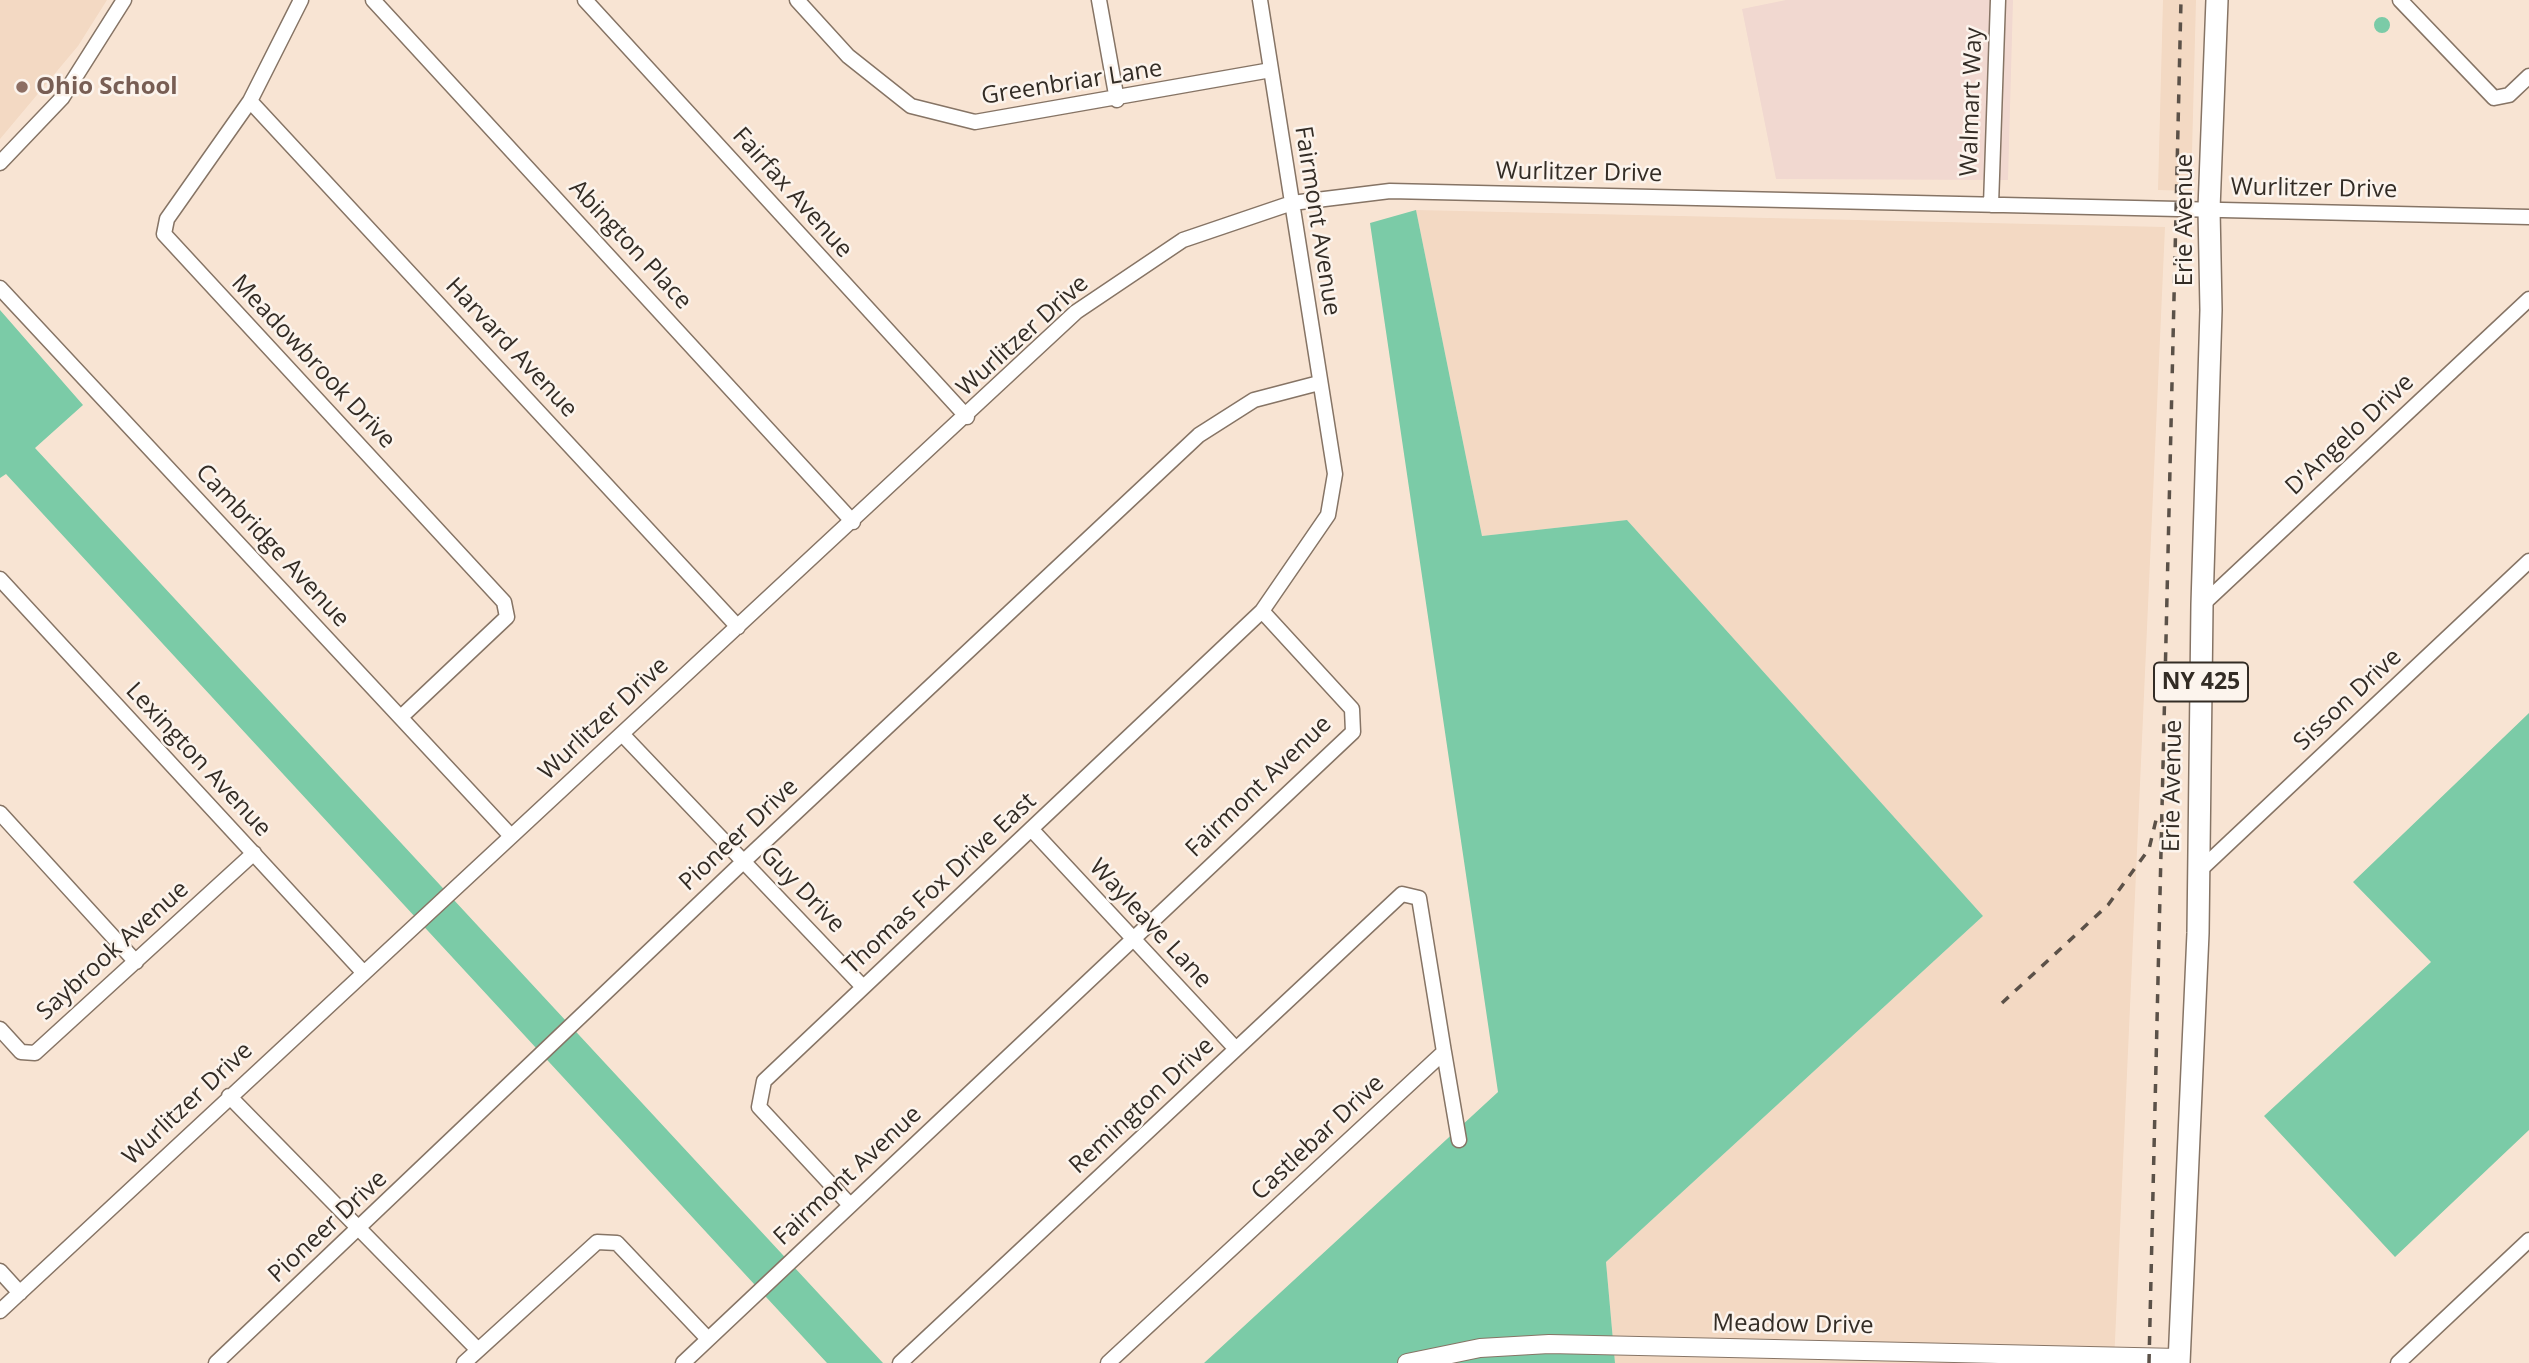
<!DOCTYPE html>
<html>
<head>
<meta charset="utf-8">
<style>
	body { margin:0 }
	canvas { display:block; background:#f8e4d3 }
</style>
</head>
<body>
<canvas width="2529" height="1363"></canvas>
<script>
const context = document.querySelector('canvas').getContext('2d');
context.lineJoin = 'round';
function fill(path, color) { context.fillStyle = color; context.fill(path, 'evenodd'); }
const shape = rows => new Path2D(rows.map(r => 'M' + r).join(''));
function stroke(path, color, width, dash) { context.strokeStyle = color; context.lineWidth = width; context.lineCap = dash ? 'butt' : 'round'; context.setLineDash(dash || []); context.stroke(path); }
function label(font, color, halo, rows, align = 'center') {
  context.font = font + ' "Open Sans",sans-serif'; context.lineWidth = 5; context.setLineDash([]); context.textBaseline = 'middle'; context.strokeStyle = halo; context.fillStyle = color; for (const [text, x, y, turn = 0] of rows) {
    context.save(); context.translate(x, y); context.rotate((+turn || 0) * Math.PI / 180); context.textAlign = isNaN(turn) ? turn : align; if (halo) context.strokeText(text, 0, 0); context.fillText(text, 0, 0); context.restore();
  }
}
const commercial = shape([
	[1786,0,2013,0,2008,180,1776,179,1742,9]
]);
const built = shape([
	[0,0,107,0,78,46,0,139],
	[2163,0,2196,0,2191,191,2158,190],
	[1416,210,2165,227,2114,1363,1615,1363,1606,1262,1983,916,1627,520,1482,536]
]);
const green = shape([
	'2374 25a8 8 0 1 1 16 0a8 8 0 1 1-16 0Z',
	[1416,210,1482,536,1627,520,1983,916,1606,1262,1615,1363,1204,1363,1498,1092,1370,223],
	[0,310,83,405,35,448,883,1363,827,1363,6,474,0,478],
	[2529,713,2529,1130,2395,1257,2264,1116,2431,962,2353,882]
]);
const minor = shape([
	[301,0,250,101,167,219,164,234,504,602,507,617,401,717],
	[373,0,853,522],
	[585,0,967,417],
	[797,0,848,56,911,106,975,122,1271,70],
	[1099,0,1117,100],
	[2400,0,2494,98,2509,95,2529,76],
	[250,101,738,627],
	[0,163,62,98,124,0],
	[1991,205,1998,0],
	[0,288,511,836],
	[0,579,363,972],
	[2202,605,2529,299],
	[622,734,863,987],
	[0,813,136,962],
	[1032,830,1236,1049],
	[2198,872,2529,561],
	[0,1029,21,1052,35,1053,254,853],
	[1444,1052,1459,1140],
	[229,1096,478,1350],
	[850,1205,759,1107,764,1081,1262,611,1328,515,1335,474,1260,0],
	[0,1271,20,1293],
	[0,1311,1076,312,1183,240,1292,203,1390,191,2529,217],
	[216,1363,743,862,1199,435,1254,400,1319,383],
	[464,1363,597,1242,617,1243,708,1339],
	[683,1363,1353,732,1352,709,1262,611],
	[900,1363,1402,894,1419,898,1444,1052,1108,1363],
	[2398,1363,2529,1240]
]);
const tertiary = shape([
	[1407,1363,1480,1348,1549,1344,2179,1358]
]);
const primary = shape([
	[2179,1363,2198,933,2202,605,2211,310,2209,209,2217,0]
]);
const rail = shape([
	[2002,1003,2108,905,2149,849,2156,820],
	[2149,1363,2181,0]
]);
const markers = [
	[22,87,7,"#8d6e63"]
];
const shields = [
	[2201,682,94]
];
const shieldNames = [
	["NY 425",2201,682]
];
const streetNames = [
	["Greenbriar Lane",1072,83,-9],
	["Walmart Way",1972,102,-88],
	["Wurlitzer Drive",1579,173,1],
	["Wurlitzer Drive",2314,189,1],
	["Fairfax Avenue",792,193,48],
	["Erie Avenue",2185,220,-90],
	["Fairmont Avenue",1317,221,81],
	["Abington Place",630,245,47],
	["Wurlitzer Drive",1023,336,-42],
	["Harvard Avenue",511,348,47],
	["Meadowbrook Drive",313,362,47],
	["D'Angelo Drive",2350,435,-43],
	["Cambridge Avenue",272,546,47],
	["Sisson Drive",2348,700,-43],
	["Wurlitzer Drive",604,719,-43],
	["Lexington Avenue",198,760,47],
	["Erie Avenue",2173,786,-89],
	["Fairmont Avenue",1259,787,-44],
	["Pioneer Drive",739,835,-43],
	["Thomas Fox Drive East",940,884,-43],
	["Guy Drive",802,890,46],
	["Wayleave Lane",1150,924,47],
	["Saybrook Avenue",113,951,-42],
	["Wurlitzer Drive",188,1104,-43],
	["Remington Drive",1142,1106,-43],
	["Castlebar Drive",1318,1138,-43],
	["Fairmont Avenue",848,1176,-43],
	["Pioneer Drive",328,1227,-43],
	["Meadow Drive",1793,1325,1]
];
const educationNames = [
	["Ohio School",36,87]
];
fill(commercial, '#f1d8d0');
fill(built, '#f3d9c3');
fill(green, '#7bcba7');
stroke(minor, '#867465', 17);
stroke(tertiary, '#867465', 20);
stroke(primary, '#867465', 24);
stroke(minor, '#fff', 14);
stroke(tertiary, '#fff', 18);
stroke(primary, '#fff', 21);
stroke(rail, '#5b5148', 3.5, [9, 9]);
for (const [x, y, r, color] of markers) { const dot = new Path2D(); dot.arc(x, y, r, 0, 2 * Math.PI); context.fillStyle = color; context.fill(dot); stroke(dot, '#fcf4ed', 2.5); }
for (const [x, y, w] of shields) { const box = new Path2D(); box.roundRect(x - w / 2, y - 19.5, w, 39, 5); context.fillStyle = '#fcf4ed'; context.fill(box); stroke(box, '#332c25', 2); }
label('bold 23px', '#332c25', null, shieldNames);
label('24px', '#332c25', '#fcf4ed', streetNames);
label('bold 24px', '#785e54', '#fcf4ed', educationNames, 'left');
</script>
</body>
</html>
